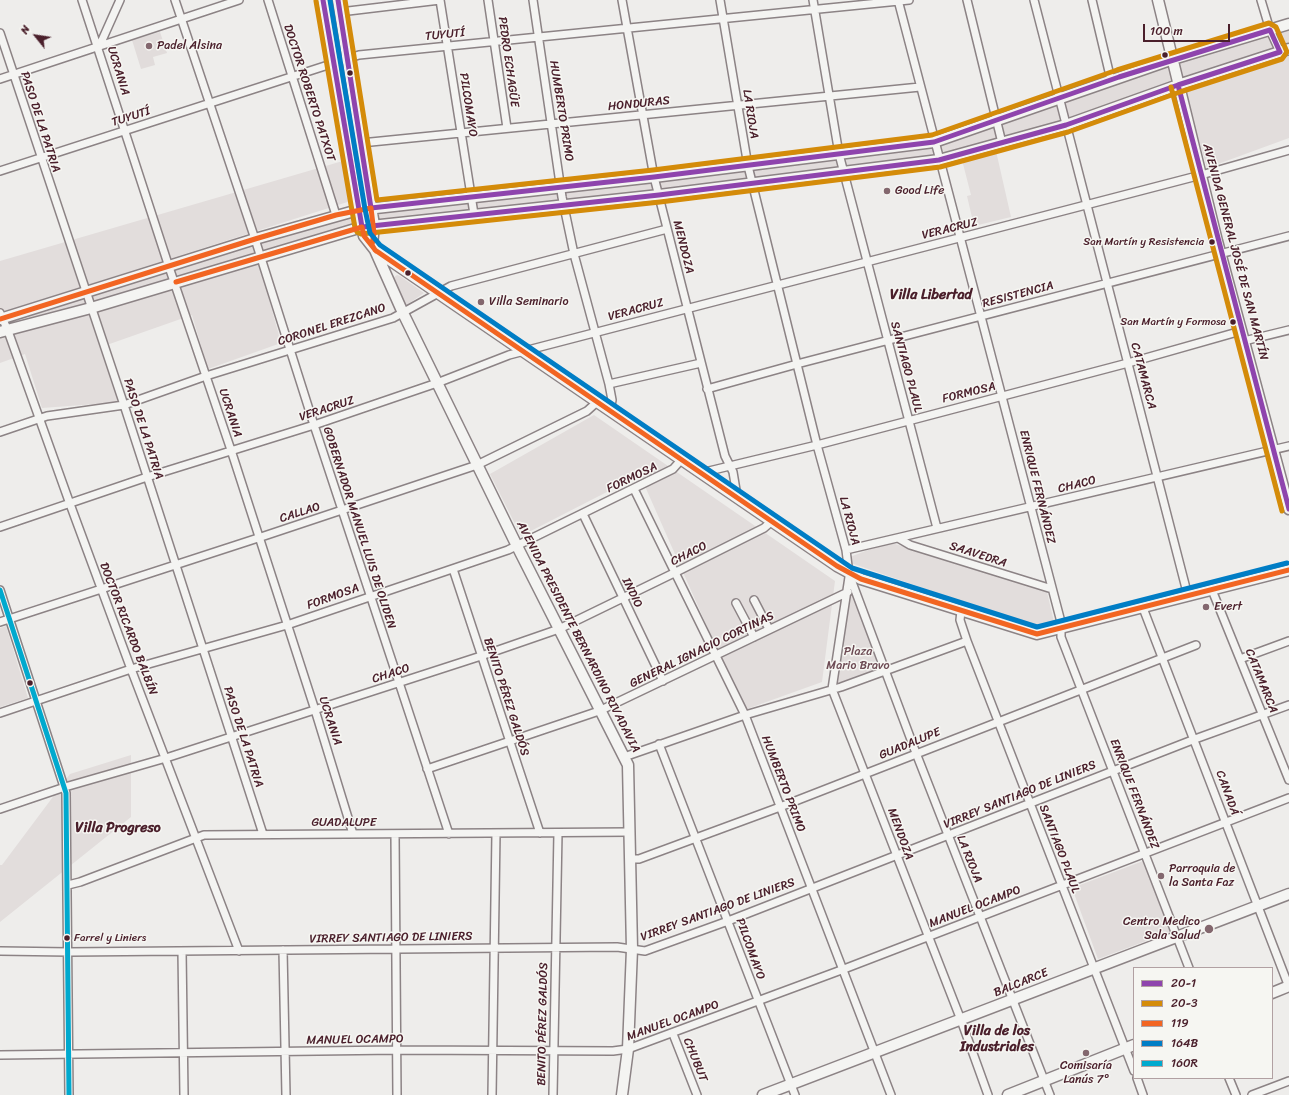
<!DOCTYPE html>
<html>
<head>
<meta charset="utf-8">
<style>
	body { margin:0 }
	#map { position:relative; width:1289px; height:1095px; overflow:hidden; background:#eeedeb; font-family:Sriracha,sans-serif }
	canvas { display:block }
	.legend { position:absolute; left:1133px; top:967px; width:140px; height:112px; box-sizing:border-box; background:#f6f6f2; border:1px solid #b1a0a2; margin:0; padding:5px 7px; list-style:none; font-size:12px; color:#4a1f2b }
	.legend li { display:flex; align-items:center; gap:8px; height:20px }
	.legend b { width:20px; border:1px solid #b1a0a2 }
	.north { position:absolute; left:16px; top:16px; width:40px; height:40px; -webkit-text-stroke:3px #f6f6f2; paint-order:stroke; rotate:300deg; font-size:11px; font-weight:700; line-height:16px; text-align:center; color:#4a1f2b }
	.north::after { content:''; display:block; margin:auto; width:14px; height:18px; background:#4a1f2b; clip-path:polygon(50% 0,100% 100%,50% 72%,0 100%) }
	.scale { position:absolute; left:1143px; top:24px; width:87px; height:18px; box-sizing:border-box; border:2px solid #4a1f2b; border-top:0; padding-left:5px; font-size:12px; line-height:14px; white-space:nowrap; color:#4a1f2b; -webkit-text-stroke:3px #f6f6f2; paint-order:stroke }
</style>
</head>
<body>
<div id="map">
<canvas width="1289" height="1095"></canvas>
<ul class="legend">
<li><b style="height:5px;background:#8e44ad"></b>20-1</li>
<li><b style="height:5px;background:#d48b09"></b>20-3</li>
<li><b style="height:5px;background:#f26522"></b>119</li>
<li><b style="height:5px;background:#007dc5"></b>164B</li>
<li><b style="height:5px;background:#00a9ce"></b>160R</li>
</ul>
<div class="north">N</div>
<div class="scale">100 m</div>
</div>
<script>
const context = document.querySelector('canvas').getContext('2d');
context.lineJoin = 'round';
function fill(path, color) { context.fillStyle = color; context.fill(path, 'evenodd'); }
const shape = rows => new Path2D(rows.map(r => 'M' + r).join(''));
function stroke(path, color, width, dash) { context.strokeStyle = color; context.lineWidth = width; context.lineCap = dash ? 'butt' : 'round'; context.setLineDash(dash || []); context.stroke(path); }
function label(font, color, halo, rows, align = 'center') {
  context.font = font + ' Sriracha,sans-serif'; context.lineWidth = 3; context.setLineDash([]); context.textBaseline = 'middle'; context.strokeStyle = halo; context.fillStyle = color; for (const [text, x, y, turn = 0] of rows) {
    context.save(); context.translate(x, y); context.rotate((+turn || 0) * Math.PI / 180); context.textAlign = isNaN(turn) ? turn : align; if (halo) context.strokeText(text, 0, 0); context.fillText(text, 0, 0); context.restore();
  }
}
const built = shape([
	[1289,56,1289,138,1207,168,1184,88],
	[996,151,1011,217,974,226,967,196,971,195,962,160],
	[353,158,360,198,0,313,0,261],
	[259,262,281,343,208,369,192,315,101,347,123,402,42,408,25,354,0,363,0,338],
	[594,415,835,581,822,682,744,710,640,475,521,536,490,474],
	[889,542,1047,592,1054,622,1036,627,842,560],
	[6,626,28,698,0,707,0,628],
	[131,755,131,817,0,922,0,865,2,865,70,774]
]);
const green = shape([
	[327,0,334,0,342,55,339,57,337,56],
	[1289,24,1289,49,939,160,374,225,371,208,934,142],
	[160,32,167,53,153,57,155,65,141,69,132,40],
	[341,66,345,67,366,205,362,205,338,68],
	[358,210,362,227,0,332,0,319],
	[397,275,400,276,424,293,405,306,393,283,394,277],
	[849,574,885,672,832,689],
	[1143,861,1170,932,1098,959,1072,888]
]);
const street = shape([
	[82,0,169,267,231,450,315,710,353,834],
	[175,0,255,239,314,425,449,834],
	[268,0,336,215],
	[440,0,474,214],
	[488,0,507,128],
	[533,0,562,197,574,254,609,384,612,400,610,411],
	[622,0,654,177,725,456,733,472,737,496],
	[720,0,748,166,817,445,846,550,849,574,916,753,1050,1095],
	[813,0,839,154,937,528],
	[898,0,1061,622,1061,637,1189,968],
	[967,0,1002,143],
	[1034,0,1188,596],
	[1092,0,1111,80],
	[1261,0,1270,30,1280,52],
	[340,12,440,0],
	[0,33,124,405,263,834],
	[99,47,120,0],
	[0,79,239,0],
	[361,143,920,87],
	[0,171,359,55,909,0],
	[0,313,8,331,70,504,131,669,239,951],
	[1244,341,1289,330],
	[609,384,701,363],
	[707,389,797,364,1289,236],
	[0,432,47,416,124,405,206,376,393,318,451,286,667,229],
	[703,474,709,471,817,445,1128,363,1241,331],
	[634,489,745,715,891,1095],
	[583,514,663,681],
	[0,527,147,477,314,425,437,383,509,355,1201,175,1289,150],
	[898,538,910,545,1052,589],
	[846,550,1289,446],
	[453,569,540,833],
	[849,577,832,689,961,1020,988,1095],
	[0,590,66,793,69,1095],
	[1212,590,1289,780],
	[754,600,769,629],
	[736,603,754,637],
	[1143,608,1289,987],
	[961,611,960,620,967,641,1134,1071],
	[0,622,258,538,477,465,587,411,597,402],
	[1240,659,1289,641],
	[0,713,131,669,287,625,508,550,673,469,681,460],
	[659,744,795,1095],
	[624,757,745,715,841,687,967,641],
	[427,769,599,711,848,592],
	[0,809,65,787,166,758,481,656,559,629,674,573,764,528,772,521],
	[395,834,397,1095],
	[631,859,639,859,780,807,1196,645],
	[68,885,80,882,204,835,630,832],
	[283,950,286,1095],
	[0,951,69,952,617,947,645,951,728,921,1195,739,1289,705],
	[182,951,184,1095],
	[673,1034,697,1095],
	[0,1055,397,1050,613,1051,628,1049,844,969,1289,798],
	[1137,1078,1143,1095],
	[1229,1078,1236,1095],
	[492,1095,496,833],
	[553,1095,558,833],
	[1252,1095,1289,1081]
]);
const secondary = shape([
	[323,0,354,187,364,236,375,250,403,313,517,546,628,765,632,949,628,1049,622,1095],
	[338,0,374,225,372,245],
	[1158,0,1217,241,1289,509],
	[375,250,837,566,861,579,1037,634,1289,570],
	[0,319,255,239,358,210,654,177,934,142,1173,59,1289,24],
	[0,332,91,308,362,227,659,195,939,160,1066,125,1178,85,1289,49],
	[1272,993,1289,986],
	[763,1095,1289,894],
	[1008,1095,1134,1045]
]);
const bus1 = shape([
	[323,0,362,227,659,195,939,160,1066,125,1178,85,1280,52,1270,30,1119,77,934,142,654,177,371,208,338,0],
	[1178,85,1289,509]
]);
const bus2 = shape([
	[316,1,355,228,357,232,361,234,660,202,940,167,1068,132,1180,92,1282,59,1287,52,1276,27,1269,23,1117,70,932,135,653,170,377,200,345,0],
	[1171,87,1282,511]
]);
const bus3 = shape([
	[176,282,362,227,364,236,376,251],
	[0,319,255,239,336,215,371,208,374,233,372,245,375,250,837,566,861,579,1037,634,1289,570]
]);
const bus4 = shape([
	[330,0,365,209,370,233,380,245,852,568,1037,627,1287,563]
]);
const bus5 = shape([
	[0,590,66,793,69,1095]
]);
const markers = [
	[149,46,4,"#83676e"],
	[1165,55,3.5,"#4a1f2b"],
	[350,73,3.5,"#4a1f2b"],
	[887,191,4,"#83676e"],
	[1212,242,3.5,"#4a1f2b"],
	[408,273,3.5,"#4a1f2b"],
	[481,302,4,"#83676e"],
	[1233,322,3.5,"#4a1f2b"],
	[1206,607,4,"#83676e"],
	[30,683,3.5,"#4a1f2b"],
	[1161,876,4,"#83676e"],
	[1209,929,5,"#83676e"],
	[67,938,3.5,"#4a1f2b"],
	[1086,1053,4,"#83676e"]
];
const busNames = [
	["San Martín y Resistencia",1204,242],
	["San Martín y Formosa",1226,322],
	["Farrel y Liniers",74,938,"left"]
];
const streetNames = [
	["TUYUTÍ",445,35,-6],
	["PEDRO ECHAGÜE",508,62,82],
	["UCRANIA",118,71,73],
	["DOCTOR ROBERTO PATXOT",309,93,72],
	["HONDURAS",639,104,-6],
	["PILCOMAYO",468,105,81],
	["HUMBERTO PRIMO",561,111,81],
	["LA RIOJA",750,114,81],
	["TUYUTÍ",131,117,-18],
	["PASO DE LA PATRIA",40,122,72],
	["VERACRUZ",950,229,-14],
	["MENDOZA",683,247,76],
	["AVENIDA GENERAL JOSÉ DE SAN MARTÍN",1235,252,75],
	["RESISTENCIA",1018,295,-15],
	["VERACRUZ",636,310,-15],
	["CORONEL EREZCANO",332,325,-18],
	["SANTIAGO PLAUL",906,367,75],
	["CATAMARCA",1143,376,75],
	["FORMOSA",969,393,-14],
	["VERACRUZ",327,409,-18],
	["UCRANIA",230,413,72],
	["PASO DE LA PATRIA",143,429,72],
	["FORMOSA",632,478,-26],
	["CHACO",1077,485,-14],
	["ENRIQUE FERNÁNDEZ",1037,487,76],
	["CALLAO",300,513,-18],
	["LA RIOJA",849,521,75],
	["GOBERNADOR MANUEL LUIS DE OLIDEN",359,528,72],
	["CHACO",689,554,-27],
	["SAAVEDRA",978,555,18],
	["INDIO",632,593,64],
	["FORMOSA",333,597,-20],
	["DOCTOR RICARDO BALBÍN",128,629,69],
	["AVENIDA PRESIDENTE BERNARDINO RIVADAVIA",578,637,63],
	["GENERAL IGNACIO CORTINAS",702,650,-26],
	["CHACO",391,674,-18],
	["CATAMARCA",1261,681,68],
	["BENITO PÉREZ GALDÓS",506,697,72],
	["UCRANIA",330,721,72],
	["PASO DE LA PATRIA",243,737,72],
	["GUADALUPE",910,744,-22],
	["HUMBERTO PRIMO",783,784,69],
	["CANADÁ",1227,793,70],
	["ENRIQUE FERNÁNDEZ",1134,794,69],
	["VIRREY SANTIAGO DE LINIERS",1020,795,-22],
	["GUADALUPE",344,823],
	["MENDOZA",900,834,70],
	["SANTIAGO PLAUL",1059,849,69],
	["LA RIOJA",969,859,68],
	["MANUEL OCAMPO",975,907,-21],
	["VIRREY SANTIAGO DE LINIERS",718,910,-20],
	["VIRREY SANTIAGO DE LINIERS",391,938,-1],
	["PILCOMAYO",750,949,70],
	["BALCARCE",1021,983,-22],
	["MANUEL OCAMPO",673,1021,-20],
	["BENITO PÉREZ GALDÓS",543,1024,-89],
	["MANUEL OCAMPO",355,1040,-1],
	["CHUBUT",695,1060,68]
];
const poiNames = [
	["Padel Alsina",157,46],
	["Good Life",895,191],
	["Villa Seminario",489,302],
	["Evert",1214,607],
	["Parroquia de",1169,869],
	["la Santa Faz",1169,883],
	["Centro Medico",1200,922,"right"],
	["Sala Salud",1200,936,"right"],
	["Comisaría",1086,1066,"center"],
	["Lanús 7°",1086,1080,"center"]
];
const parkNames = [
	["Plaza",858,652],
	["Mario Bravo",858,666]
];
const quarterNames = [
	["Villa Libertad",931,295],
	["Villa Progreso",118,828],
	["Villa de los",997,1031],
	["Industriales",997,1047]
];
fill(built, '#e2dddc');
fill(green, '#e1dcdb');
stroke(street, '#8c8385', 10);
stroke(secondary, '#8c8385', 13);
stroke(street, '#f4f4f2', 7);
stroke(secondary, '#f4f4f2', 10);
stroke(bus1, '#8e44ad', 5);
stroke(bus2, '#d48b09', 5);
stroke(bus3, '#f26522', 5);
stroke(bus4, '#007dc5', 5);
stroke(bus5, '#00a9ce', 5);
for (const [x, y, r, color] of markers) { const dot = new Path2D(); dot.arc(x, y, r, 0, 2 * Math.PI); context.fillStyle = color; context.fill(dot); stroke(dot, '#f6f6f2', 1.5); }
label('11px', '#4a1f2b', '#f6f6f2', busNames, 'right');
label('12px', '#4a1f2b', '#f6f6f2', streetNames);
label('12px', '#4a1f2b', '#f6f6f2', poiNames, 'left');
label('12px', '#6d4b54', '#f6f6f2', parkNames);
label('bold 14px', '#4a1f2b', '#f6f6f2', quarterNames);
</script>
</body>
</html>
